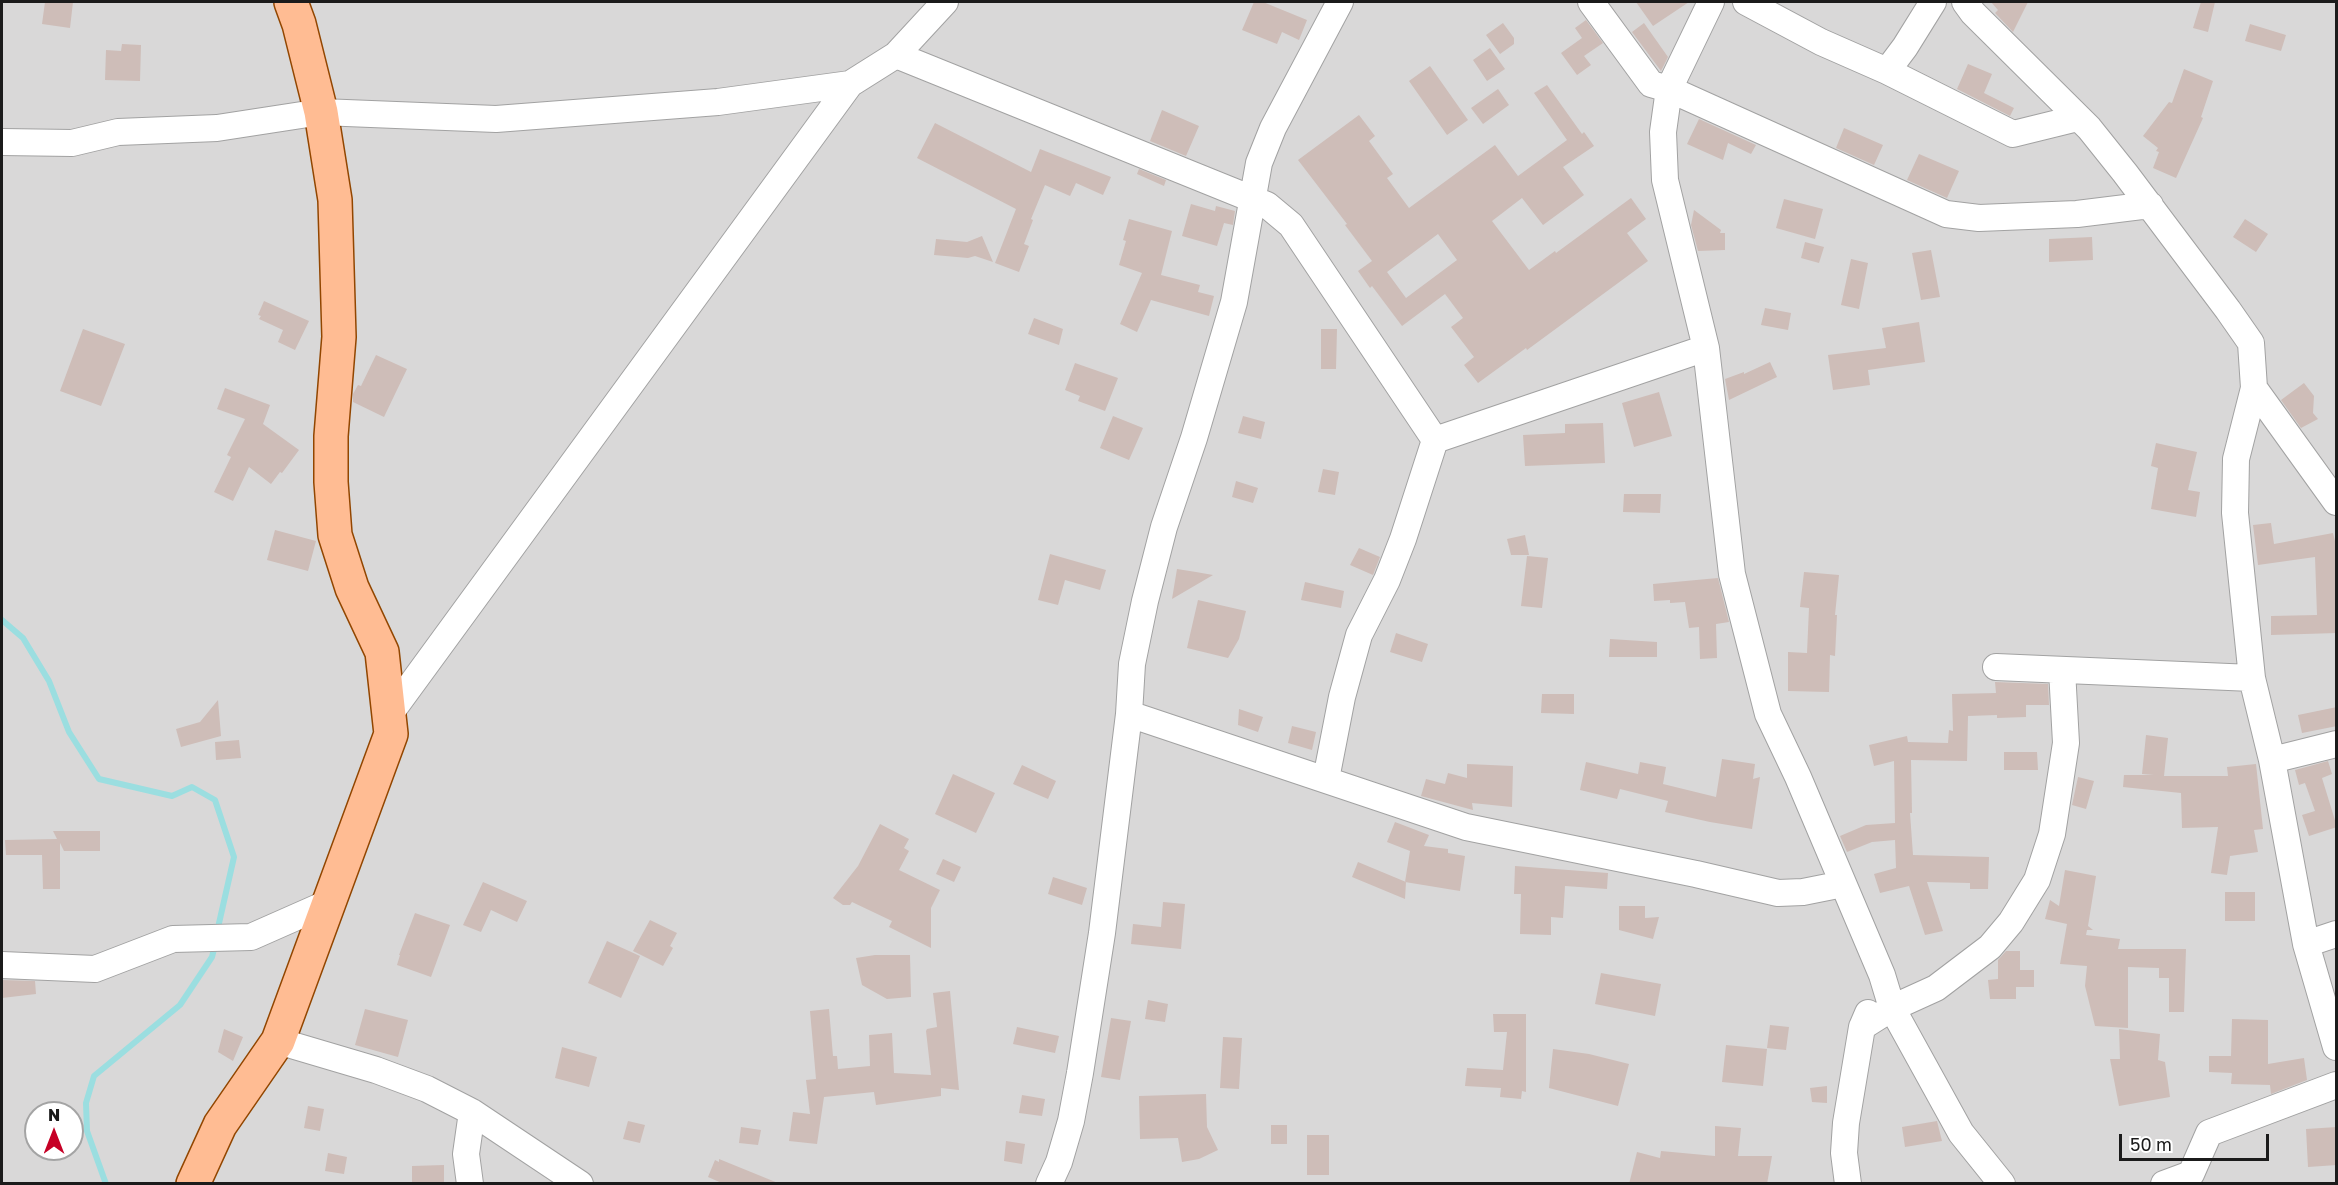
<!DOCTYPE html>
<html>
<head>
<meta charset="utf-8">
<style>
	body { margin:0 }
	#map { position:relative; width:2338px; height:1185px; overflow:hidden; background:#eee6df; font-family:"Golos Text",sans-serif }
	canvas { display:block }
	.frame { position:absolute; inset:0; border:3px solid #1b1b1b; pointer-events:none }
	.north { position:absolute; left:24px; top:1101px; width:60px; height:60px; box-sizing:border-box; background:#fff; border:2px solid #a4a4a4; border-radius:50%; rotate:0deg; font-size:16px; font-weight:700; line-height:24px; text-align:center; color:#1b1b1b }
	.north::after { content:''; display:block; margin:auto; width:21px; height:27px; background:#c60026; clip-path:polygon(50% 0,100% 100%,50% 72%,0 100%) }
	.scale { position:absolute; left:2119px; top:1134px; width:150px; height:27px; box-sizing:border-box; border:3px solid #1b1b1b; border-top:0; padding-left:8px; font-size:18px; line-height:21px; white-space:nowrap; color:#1b1b1b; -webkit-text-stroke:4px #fff; paint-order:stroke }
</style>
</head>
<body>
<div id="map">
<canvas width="2338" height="1185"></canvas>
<div class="frame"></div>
<div class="north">N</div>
<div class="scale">50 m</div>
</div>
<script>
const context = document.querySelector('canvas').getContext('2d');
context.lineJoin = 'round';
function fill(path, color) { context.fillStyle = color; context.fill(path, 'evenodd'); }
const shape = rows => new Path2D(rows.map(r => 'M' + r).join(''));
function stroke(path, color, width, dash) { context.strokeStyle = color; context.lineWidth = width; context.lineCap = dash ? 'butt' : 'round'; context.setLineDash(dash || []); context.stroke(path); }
const residential = shape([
	[2,2,2336,2,2336,1183,2,1184],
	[36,1113,72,1113,72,1149,36,1149]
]);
const stream = shape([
	[2,620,23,638,49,681,69,732,99,779,172,796,192,787,215,800,234,857,217,932],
	[106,1184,87,1131,86,1103,94,1076,180,1005,212,957,215,945]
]);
const building = shape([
	[45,2,73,2,70,28,42,24],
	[1254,2,1263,2,1307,20,1299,40,1282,32,1277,44,1242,30],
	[1636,2,1689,2,1653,26],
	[1991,2,2028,2,2013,32,1995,13,1998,10],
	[2201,2,2215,2,2208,32,2193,28],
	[1586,20,1603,43,1584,56,1591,65,1577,75,1561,53,1582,38,1575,28],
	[1503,23,1514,38,1514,44,1500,54,1486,35],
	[1644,23,1668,57,1661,71,1632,32],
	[2250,24,2286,35,2281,51,2245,41],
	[122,44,141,45,140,81,105,80,106,50,121,51],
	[1490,48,1505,69,1487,81,1473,60],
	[1968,64,1992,74,1984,93,2014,108,2010,116,1957,89],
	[1430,66,1468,120,1447,135,1409,81],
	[2184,69,2213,81,2201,117,2203,118,2176,178,2153,168,2159,152,2156,151,2158,148,2143,136,2169,102,2172,103],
	[1547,85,1582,134,1584,132,1594,146,1563,167,1584,195,1543,225,1522,198,1492,221,1529,270,1555,251,1556,253,1631,198,1646,219,1627,233,1648,261,1527,350,1526,348,1478,383,1464,365,1474,357,1451,327,1463,318,1445,294,1402,326,1372,286,1370,288,1358,271,1372,261,1345,225,1347,224,1298,160,1359,115,1375,136,1369,141,1393,174,1387,178,1409,208,1495,145,1518,176,1567,140,1534,93],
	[1438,234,1457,260,1406,298,1387,272],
	[1498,89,1509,105,1483,124,1471,108],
	[1162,110,1199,126,1186,156,1150,141],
	[1699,119,1756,145,1751,154,1728,143,1723,160,1687,144],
	[935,123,1031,172,1040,149,1111,177,1103,195,1076,183,1070,196,1045,185,1031,219,1033,220,1024,244,1029,246,1019,272,995,263,1016,209,917,158],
	[1844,128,1883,145,1874,165,1836,148],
	[1919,154,1959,171,1947,198,1907,180],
	[1139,169,1166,180,1164,186,1137,174],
	[1784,199,1823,209,1815,239,1776,228],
	[1191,204,1215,211,1216,206,1235,211,1233,225,1224,223,1217,246,1182,236],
	[1694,210,1721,230,1720,233,1725,233,1725,250,1698,251,1691,225],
	[1129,219,1172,231,1161,275,1200,285,1198,292,1214,296,1209,316,1151,300,1137,332,1120,324,1142,273,1119,265,1126,241,1123,240],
	[2245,219,2268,234,2256,252,2233,237],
	[982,236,993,262,975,256,968,258,934,255,936,239,967,242],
	[2092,237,2093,260,2049,262,2049,239],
	[1805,242,1824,247,1819,263,1801,258],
	[1931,250,1940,297,1921,300,1912,253],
	[1851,259,1868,263,1859,309,1841,305],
	[264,301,309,321,295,350,278,342,283,330,259,319,261,316,258,315],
	[1765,308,1791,313,1788,330,1761,325],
	[1034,318,1063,329,1059,345,1028,334],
	[1919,322,1925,362,1868,370,1870,385,1833,390,1828,355,1886,348,1882,328],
	[83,329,125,344,101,406,60,391],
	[1321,329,1337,329,1336,369,1321,369],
	[376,355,407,369,384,417,353,402,353,394,358,385,361,386],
	[1770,362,1777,377,1729,400,1725,379,1744,372,1744,374],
	[1075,363,1118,378,1105,411,1078,401,1080,396,1065,390],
	[2304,383,2314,396,2313,413,2318,419,2301,428,2281,400],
	[225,388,270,405,263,424,299,450,282,473,280,472,271,484,249,467,233,501,214,492,231,457,227,455,245,419,217,409],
	[1659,392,1672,436,1634,447,1622,403],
	[1113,416,1143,428,1129,460,1100,448],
	[1243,416,1265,422,1261,439,1238,433],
	[1603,423,1605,463,1525,466,1523,435,1565,433,1565,424],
	[2156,443,2197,452,2188,490,2200,492,2196,517,2151,509,2158,468,2151,466],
	[1323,469,1339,472,1335,495,1318,492],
	[1236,481,1258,488,1253,503,1232,497],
	[1624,494,1661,494,1660,513,1623,512],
	[2271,523,2274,544,2333,533,2337,549,2337,633,2271,635,2271,616,2317,615,2315,557,2258,565,2253,525],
	[275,530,316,541,308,571,267,560],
	[1525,535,1529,555,1511,555,1507,539],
	[1359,548,1380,557,1373,575,1350,565],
	[1050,554,1106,570,1100,590,1065,580,1058,605,1038,600],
	[1527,556,1548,558,1542,608,1521,606],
	[1177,569,1196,572,1213,575,1172,599],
	[1804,572,1839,575,1835,615,1837,615,1835,656,1830,655,1829,692,1788,691,1788,652,1807,653,1809,608,1800,607],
	[1718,578,1729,622,1716,624,1717,658,1700,659,1699,627,1689,628,1685,602,1670,603,1670,600,1654,601,1653,584],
	[1305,582,1344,591,1341,608,1301,600],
	[1198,600,1246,611,1239,639,1228,658,1187,648],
	[1396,633,1428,644,1422,662,1390,652],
	[1610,639,1657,642,1657,657,1609,657],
	[1995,682,2048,684,2049,705,2026,705,2026,717,1997,718,1997,715,1968,716,1967,761,1911,760,1912,813,1910,813,1913,855,1989,857,1988,889,1970,889,1970,883,1927,882,1943,931,1925,935,1909,886,1880,893,1874,874,1896,868,1895,840,1872,842,1847,852,1840,836,1866,825,1895,823,1894,761,1874,766,1869,745,1907,736,1908,742,1948,743,1949,730,1953,731,1952,694,1996,693],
	[1542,694,1574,694,1574,714,1541,713],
	[218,700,221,736,181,747,176,729,200,722],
	[2337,707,2337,726,2302,733,2298,715],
	[1239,709,1263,717,1258,732,1238,725],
	[1292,726,1316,732,1312,750,1288,743],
	[2146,735,2168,738,2164,776,2228,776,2227,767,2256,764,2263,829,2254,830,2258,852,2230,856,2227,875,2211,873,2218,827,2182,828,2181,793,2123,787,2124,775,2154,775,2142,774],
	[239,740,241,758,216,760,215,742],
	[2004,752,2037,752,2038,770,2004,770],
	[1722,759,1755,764,1753,779,1760,777,1752,829,1710,822,1665,812,1668,801,1620,789,1617,799,1580,790,1586,762,1638,774,1640,762,1666,767,1663,784,1716,797],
	[2328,761,2332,774,2322,778,2337,827,2309,836,2302,815,2315,811,2305,783,2299,785,2295,770],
	[1467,764,1513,766,1512,807,1472,803,1473,810,1421,796,1426,779,1445,784,1448,773,1467,778],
	[1022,765,1056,781,1048,799,1013,784],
	[953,774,995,793,976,833,935,814],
	[2078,777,2094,781,2086,809,2072,805],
	[1395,822,1429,835,1424,846,1448,849,1448,853,1465,856,1460,891,1405,882,1410,851,1387,842],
	[880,824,909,839,904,848,909,851,899,870,940,890,931,908,931,948,889,927,892,921,852,902,850,905,843,905,833,898,858,866],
	[53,831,100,831,100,851,64,851,60,843,60,889,43,889,42,855,6,855,5,840,57,839],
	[943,859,961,867,954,882,936,874],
	[1358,862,1406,882,1405,899,1352,877],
	[1515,866,1608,873,1607,889,1565,886,1563,918,1551,917,1551,935,1520,934,1521,894,1514,894],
	[2065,870,2096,876,2088,926,2093,930,2087,930,2086,935,2120,939,2118,949,2186,949,2184,1012,2169,1012,2169,978,2159,978,2159,968,2128,967,2128,1028,2095,1026,2085,986,2087,966,2060,964,2067,924,2045,919,2050,900,2059,906],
	[1053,877,1087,888,1082,905,1048,894],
	[483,882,527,901,517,922,491,910,481,932,463,925],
	[2225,892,2255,892,2255,921,2225,921],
	[1163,902,1185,904,1181,949,1131,944,1133,924,1161,927],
	[1619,906,1645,906,1645,918,1659,917,1653,939,1619,930],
	[415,913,450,925,431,977,397,965,400,955,399,955],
	[650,920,677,933,670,946,673,948,663,966,633,951],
	[607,941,640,956,621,998,588,983],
	[2006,951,2020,951,2020,970,2034,970,2034,987,2016,987,2016,999,1990,999,1988,980,1998,979,1998,960],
	[875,955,910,955,911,997,887,999,862,985,856,958],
	[1601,973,1661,984,1655,1016,1595,1004],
	[2,980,35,981,36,994,2,998],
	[950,991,959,1090,941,1088,941,1096,876,1105,874,1092,824,1097,817,1144,789,1141,793,1112,810,1114,806,1080,816,1079,810,1011,829,1009,833,1056,837,1056,838,1069,870,1066,869,1035,892,1033,894,1073,931,1075,926,1031,927,1029,937,1027,933,993],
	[1148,1000,1168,1004,1165,1022,1145,1019],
	[365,1009,408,1020,398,1057,355,1045],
	[1493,1014,1526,1014,1526,1092,1522,1091,1521,1099,1500,1097,1501,1088,1465,1086,1467,1068,1503,1070,1507,1032,1494,1032],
	[1111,1018,1131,1021,1120,1080,1101,1077],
	[2232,1019,2268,1020,2268,1064,2304,1058,2307,1080,2271,1094,2270,1085,2231,1084,2232,1073,2209,1072,2209,1056,2231,1056],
	[1770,1025,1789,1027,1786,1050,1767,1048],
	[1017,1027,1059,1036,1055,1053,1013,1044],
	[224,1029,243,1037,233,1061,218,1052],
	[2119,1029,2160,1034,2158,1060,2165,1062,2170,1097,2119,1106,2110,1059,2120,1059],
	[1223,1037,1242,1038,1239,1089,1220,1088],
	[1726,1045,1767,1049,1763,1086,1722,1082],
	[562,1047,597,1057,589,1087,555,1078],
	[1553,1049,1589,1054,1629,1064,1618,1106,1549,1088],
	[1827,1086,1827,1103,1812,1102,1810,1088],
	[1206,1094,1207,1127,1218,1150,1199,1159,1182,1162,1178,1138,1140,1139,1139,1096],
	[1022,1095,1045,1099,1042,1116,1019,1113],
	[308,1106,324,1109,320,1131,304,1128],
	[628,1121,645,1125,640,1143,623,1139],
	[1937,1121,1942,1141,1905,1147,1902,1127],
	[1271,1125,1287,1125,1287,1144,1271,1144],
	[1715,1126,1741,1128,1738,1156,1772,1156,1767,1184,1629,1184,1637,1152,1660,1158,1661,1151,1715,1156],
	[741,1127,761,1130,758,1145,739,1143],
	[2337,1127,2337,1165,2308,1167,2306,1129],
	[1307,1135,1329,1135,1329,1175,1307,1175],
	[1006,1141,1025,1144,1022,1164,1004,1161],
	[328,1153,347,1157,344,1174,325,1171],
	[719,1159,778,1183,778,1184,724,1184,708,1177,715,1160,719,1162],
	[444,1165,444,1184,412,1184,412,1166]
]);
const minor = shape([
	[945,2,896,55,1267,205,1291,225,1435,440],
	[1591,2,1651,84,1669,89,1946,214,1979,218,2077,214,2150,205],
	[1711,2,1669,89,1663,132,1665,180,1706,348,1732,574,1768,714,1798,777,1882,975,1892,1008,1961,1133,2002,1184],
	[1746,2,1821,42,1887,71,2013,134,2078,118],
	[1965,2,1973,13,2089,128,2125,173,2228,310,2251,343,2254,388,2336,502],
	[1887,71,1905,47,1933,2],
	[2,142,72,143,118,132,217,128,321,112,496,119,718,102,850,84,896,55],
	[2254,388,2236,459,2235,513,2252,678,2272,760,2306,944,2336,1047],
	[1435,440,1706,348],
	[1996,667,2252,678],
	[1129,714,1466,827,1696,874,1778,893,1803,892,1843,884],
	[389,715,850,84],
	[2272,760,2336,744],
	[1326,779,1342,697,1359,635,1387,580,1403,539,1435,440],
	[2306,944,2336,934],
	[2,965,95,969,173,939,251,937,328,903],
	[1862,1027,1892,1008,1936,988,1990,947,2011,922,2037,880,2052,834,2066,743,2062,670],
	[278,1041,376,1070,427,1089,472,1112,580,1184],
	[470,1184,466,1154,472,1112],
	[1049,1184,1059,1162,1071,1121,1080,1073,1102,933,1129,714,1132,664,1145,601,1164,527,1194,438,1234,302,1259,163,1273,128,1340,2],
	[1848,1184,1844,1153,1846,1123,1862,1027,1868,1013],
	[2164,1184,2191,1174,2209,1133,2336,1085]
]);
const major = shape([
	[193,1184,220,1125,278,1041,391,734,382,652,352,588,335,535,331,482,331,436,339,337,335,200,321,112,299,24,291,2]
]);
fill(residential, '#d9d8d8');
stroke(stream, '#9bdee0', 6);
fill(building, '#cebdb8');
stroke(minor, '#a2a2a2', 28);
stroke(major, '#924600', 36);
stroke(minor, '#fff', 26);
stroke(major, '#ffbc93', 33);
</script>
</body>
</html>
